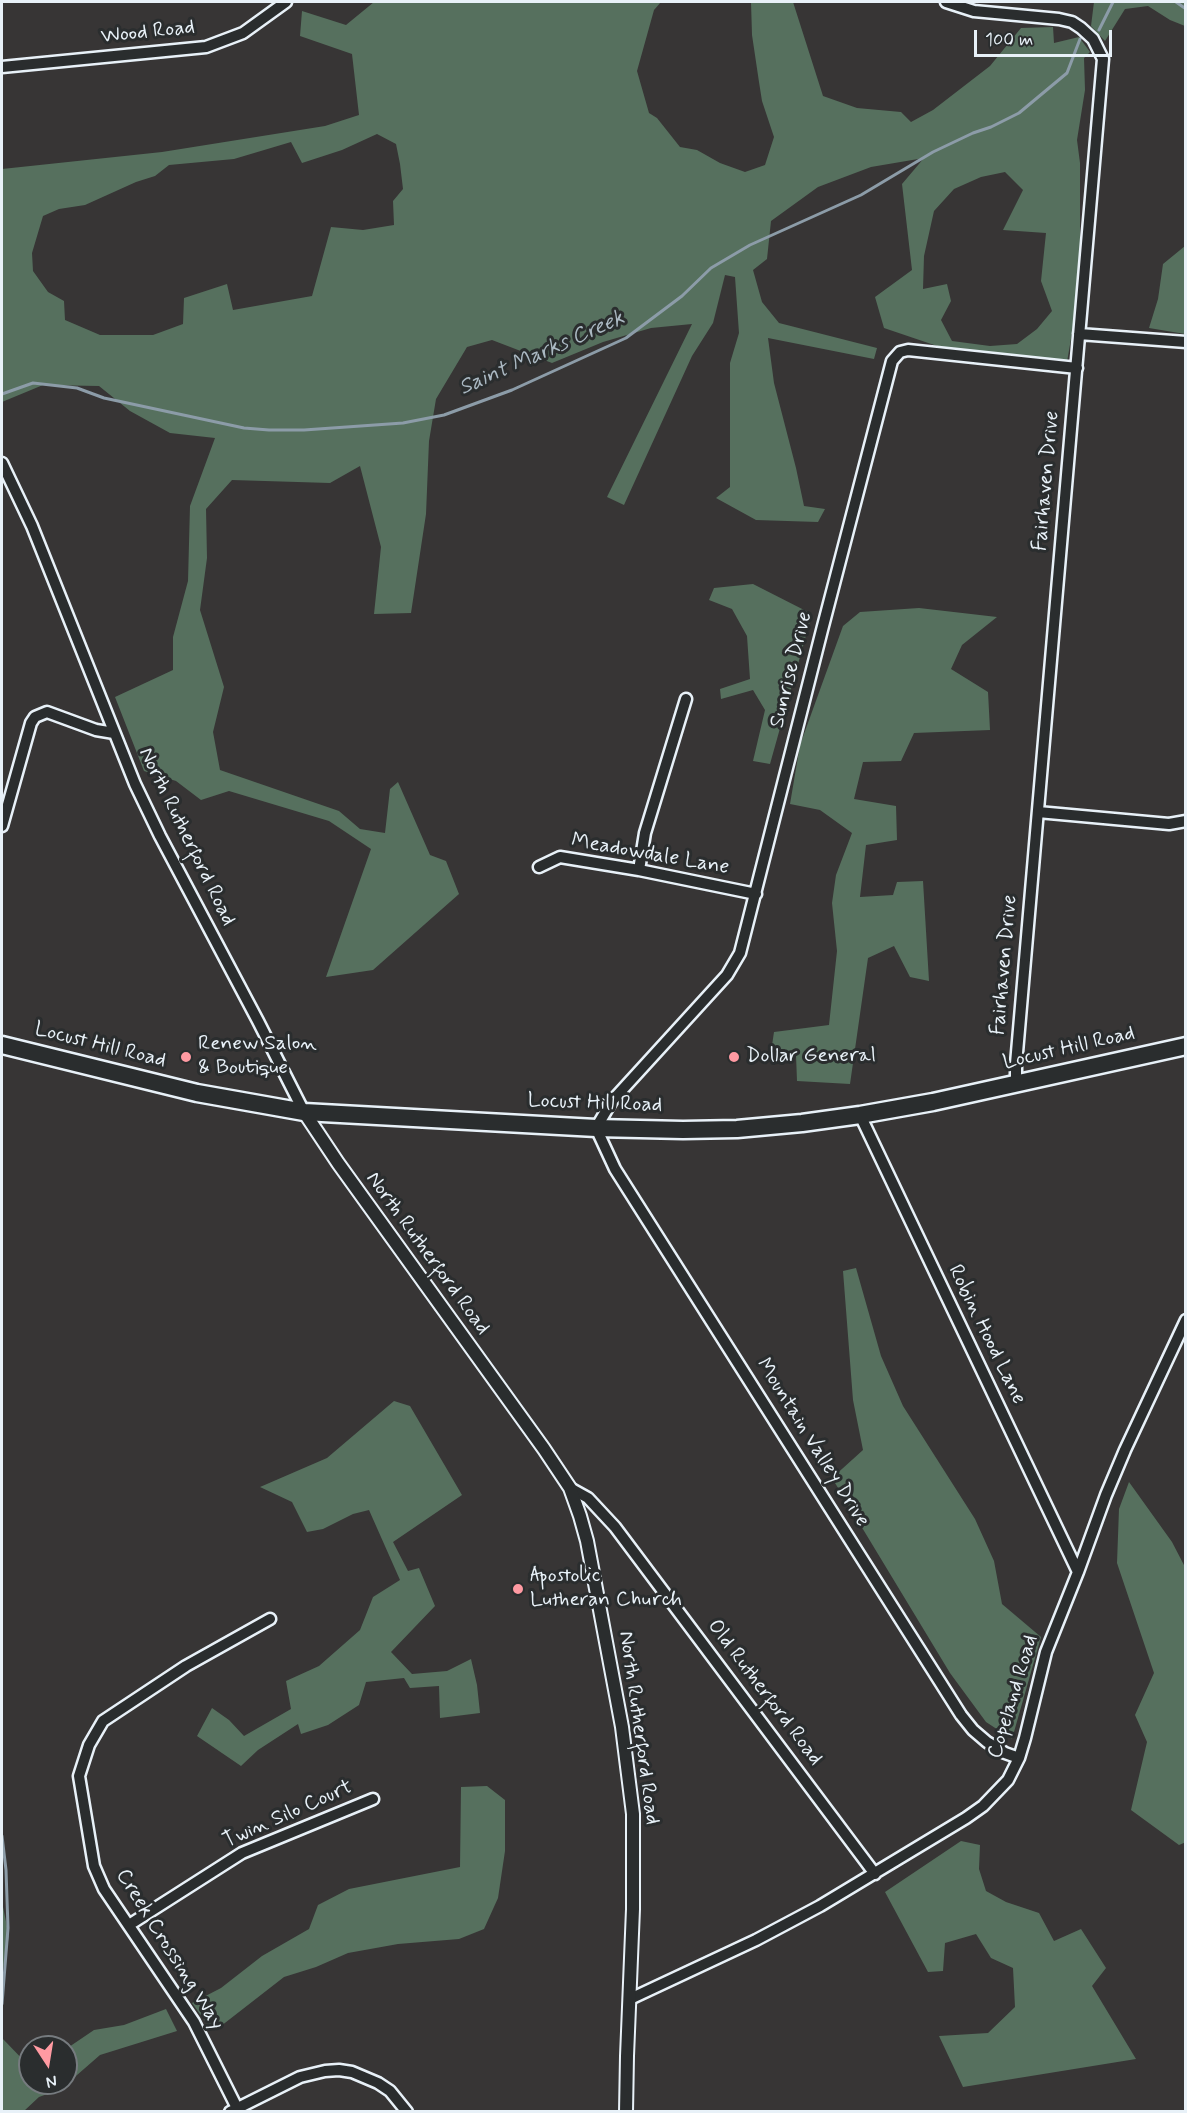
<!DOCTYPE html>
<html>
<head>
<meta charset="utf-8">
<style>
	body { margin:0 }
	#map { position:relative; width:1187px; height:2113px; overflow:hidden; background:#373535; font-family:Mynerve,sans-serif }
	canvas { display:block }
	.frame { position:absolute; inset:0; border:3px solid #e8f1f8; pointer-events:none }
	.north { position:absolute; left:18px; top:2035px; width:60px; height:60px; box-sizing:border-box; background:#2a2d2e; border:2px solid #767b7f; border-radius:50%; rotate:168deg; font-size:16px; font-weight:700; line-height:24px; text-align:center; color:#e8f1f8 }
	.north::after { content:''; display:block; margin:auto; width:21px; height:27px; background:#ff9aa2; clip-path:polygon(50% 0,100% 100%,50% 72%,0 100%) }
	.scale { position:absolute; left:974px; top:30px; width:138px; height:27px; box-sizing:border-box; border:3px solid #e8f1f8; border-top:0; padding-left:8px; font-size:18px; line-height:21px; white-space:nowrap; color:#e8f1f8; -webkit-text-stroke:4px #2a2d2e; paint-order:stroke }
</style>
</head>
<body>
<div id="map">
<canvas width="1187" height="2113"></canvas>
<div class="frame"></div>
<div class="north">N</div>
<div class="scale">100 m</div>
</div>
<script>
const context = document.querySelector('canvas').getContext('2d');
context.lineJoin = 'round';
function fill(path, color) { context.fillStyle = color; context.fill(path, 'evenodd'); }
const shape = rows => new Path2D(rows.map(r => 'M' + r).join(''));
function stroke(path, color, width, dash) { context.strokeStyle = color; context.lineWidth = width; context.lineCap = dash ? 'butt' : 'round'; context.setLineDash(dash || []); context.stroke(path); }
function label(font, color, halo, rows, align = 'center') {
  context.font = font + ' Mynerve,sans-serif'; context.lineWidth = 6; context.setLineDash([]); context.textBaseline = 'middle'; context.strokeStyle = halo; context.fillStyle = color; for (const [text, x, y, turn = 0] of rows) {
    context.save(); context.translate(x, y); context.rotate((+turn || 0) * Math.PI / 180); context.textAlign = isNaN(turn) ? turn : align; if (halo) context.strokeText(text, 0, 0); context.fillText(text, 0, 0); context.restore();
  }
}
const green = shape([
	[374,2,661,2,654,10,637,71,649,113,657,118,680,147,697,150,720,163,745,172,765,165,774,137,762,101,759,82,752,35,751,2,793,2,823,96,857,108,901,112,911,122,933,110,990,66,1021,28,1053,27,1054,43,1079,37,1090,52,1084,58,1085,90,1077,140,1080,163,1080,248,1073,327,1067,362,943,348,884,328,875,297,912,270,902,184,924,158,871,167,818,187,771,221,767,259,753,270,762,302,779,323,877,348,874,359,768,338,774,383,796,468,804,506,825,509,818,522,756,520,716,498,730,487,730,363,739,333,735,277,725,275,713,323,692,356,624,505,607,497,692,324,651,328,603,342,552,363,492,340,467,347,436,399,429,441,426,514,411,613,374,614,381,547,360,466,330,483,232,480,206,509,207,558,200,610,224,687,213,732,220,770,339,811,360,829,385,833,390,789,398,782,430,855,446,861,459,894,373,970,326,977,371,849,329,821,229,791,201,800,176,781,144,771,115,697,173,670,173,637,188,581,190,506,215,438,170,433,130,411,99,386,43,385,2,402,2,169,162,152,325,126,359,115,352,54,300,36,302,11,346,25],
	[377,134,396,144,400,164,403,189,393,201,394,225,363,230,331,227,312,296,233,310,227,284,184,298,183,324,153,335,100,335,65,320,64,301,48,292,33,271,32,253,43,216,59,209,85,205,136,182,155,176,169,165,234,159,291,142,302,163,342,150],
	[1005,172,1023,190,1003,230,1046,233,1041,281,1052,311,1037,329,1017,344,990,346,952,341,941,320,951,301,947,284,923,289,924,256,934,211,954,189,981,177],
	[1094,2,1185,2,1185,26,1170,20,1148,6,1125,9,1105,41,1091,26],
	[1185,246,1185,334,1149,328,1158,299,1163,264],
	[753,584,812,614,770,764,753,761,765,710,753,690,721,699,720,689,750,679,747,636,732,609,709,600,714,588],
	[919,608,997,617,962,645,951,669,988,692,990,730,914,733,901,761,863,762,854,799,896,806,897,840,866,845,860,897,893,895,897,882,923,881,929,981,910,977,894,946,868,958,850,1084,797,1081,796,1055,771,1052,774,1032,829,1025,837,951,832,903,836,875,852,833,820,810,790,804,800,745,843,626,860,612],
	[856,1268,881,1356,903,1406,975,1519,994,1561,1002,1604,1041,1637,1012,1739,986,1722,950,1673,832,1478,863,1450,853,1400,843,1271],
	[394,1401,410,1406,462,1495,393,1542,408,1571,419,1568,435,1606,391,1652,412,1674,447,1671,471,1659,477,1685,480,1713,440,1718,439,1686,410,1688,404,1678,366,1682,359,1705,328,1725,301,1734,298,1724,258,1750,241,1766,197,1736,212,1708,229,1720,244,1736,291,1709,286,1681,319,1666,360,1630,373,1597,400,1580,369,1510,353,1514,323,1529,307,1532,292,1502,260,1487,327,1458],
	[1129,1482,1172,1542,1185,1567,1186,1842,1179,1845,1131,1810,1147,1742,1135,1715,1154,1673,1117,1563,1119,1509],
	[487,1786,505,1800,505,1851,498,1898,484,1929,459,1939,398,1944,348,1953,316,1967,284,1977,221,2026,210,2028,192,2003,221,1988,262,1956,309,1929,318,1905,349,1889,460,1867,461,1787],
	[961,1841,980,1845,979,1869,986,1891,1006,1902,1039,1913,1054,1941,1081,1929,1106,1968,1092,1986,1136,2059,963,2087,939,2036,988,2033,1015,2007,1013,1968,991,1958,976,1934,945,1943,943,1971,928,1972,885,1892],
	[2,1902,9,1936,2,1976],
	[166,2009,177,2031,100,2055,61,2089,39,2097,24,2111,2,2111,2,2038,30,2067,30,2083,66,2083,66,2049,94,2030,124,2025]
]);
const stream = shape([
	[1176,2,1186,9],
	[1099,30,1113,2],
	[2,394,33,383,77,388,104,398,244,428,269,430,304,430,403,423,444,415,512,390,626,338,682,296,711,268,750,245,861,195,933,152,973,133,991,127,1019,113,1067,73,1080,39],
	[2,1836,6,1870,8,1928,2,2004]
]);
const minor = shape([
	[946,2,974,11,1059,19,1072,22,1081,28,1093,39,1103,59,1016,1064,1016,1084],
	[2,67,206,47,243,33,286,2],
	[1079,334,1186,342],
	[2,463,32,526,135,784,160,836,258,1021,304,1112],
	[1038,812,1169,824,1186,821],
	[2,826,31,723,35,717,47,712,96,730,114,733],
	[539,867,560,857,639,870,756,894],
	[639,870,645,833,686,699],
	[860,1115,1078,1572],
	[570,1488,588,1498,615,1527,875,1874],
	[1019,1758,1005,1753,987,1742,973,1730,961,1715,615,1169,596,1128,612,1101,727,975,740,953,822,630,892,361,900,352,908,350,1077,368],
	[129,1925,242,1853,373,1799],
	[630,1999,756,1940,820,1906,966,1818,983,1806,1008,1780,1019,1758,1025,1738,1046,1652,1078,1572,1106,1495,1125,1450,1186,1320],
	[237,2108,194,2022,104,1889,94,1866,79,1776,89,1745,103,1721,186,1666,270,1619],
	[230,2112,300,2077,325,2071,339,2070,352,2072,378,2083,390,2091,407,2112]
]);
const tertiary = shape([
	[304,1112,338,1163,544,1449,570,1488,580,1516,587,1541,622,1727,633,1814,633,1909,627,2056,626,2112]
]);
const primary = shape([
	[2,1045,197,1093,304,1112,596,1128,683,1130,737,1129,802,1123,860,1115,933,1102,1186,1046]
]);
const markers = [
	[186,1057,6,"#ff9aa2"],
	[734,1057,6,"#ff9aa2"],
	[518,1589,6,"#ff9aa2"]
];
const streetNames = [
	["Wood Road",148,33,-6],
	["Fairhaven Drive",1047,481,-85],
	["Sunrise Drive",792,670,-76],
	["North Rutherford Road",186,837,64],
	["Meadowdale Lane",650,855,10],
	["Fairhaven Drive",1005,965,-85],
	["Locust Hill Road",100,1046,14],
	["Locust Hill Road",1069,1049,-13],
	["Locust Hill Road",595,1104,2],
	["North Rutherford Road",427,1254,54],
	["Robin Hood Lane",986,1335,64],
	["Mountain Valley Drive",812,1443,58],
	["Old Rutherford Road",764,1693,53],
	["Copeland Road",1014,1697,-73],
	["North Rutherford Road",638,1728,82],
	["Twin Silo Court",288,1815,-24],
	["Creek Crossing Way",169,1950,58]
];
const poiNames = [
	["Renew Salon",198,1045],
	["& Boutique",198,1069],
	["Dollar General",746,1057],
	["Apostolic",530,1577],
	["Lutheran Church",530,1601]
];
const waterNames = [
	["Saint Marks Creek",542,354,-24]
];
fill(green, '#56705e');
stroke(stream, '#8c9ca8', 3);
stroke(minor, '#e8f1f8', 15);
stroke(tertiary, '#e8f1f8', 16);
stroke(primary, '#e8f1f8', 21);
stroke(minor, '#2a2d2e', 10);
stroke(tertiary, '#2a2d2e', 12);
stroke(primary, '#2a2d2e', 16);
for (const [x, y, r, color] of markers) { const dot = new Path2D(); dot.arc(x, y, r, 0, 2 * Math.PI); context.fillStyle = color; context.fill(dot); stroke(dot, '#2a2d2e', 2); }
label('21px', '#e8f1f8', '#2a2d2e', streetNames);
label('21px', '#e8f1f8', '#2a2d2e', poiNames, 'left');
label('italic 22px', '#abb9c3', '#2a2d2e', waterNames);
</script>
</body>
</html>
